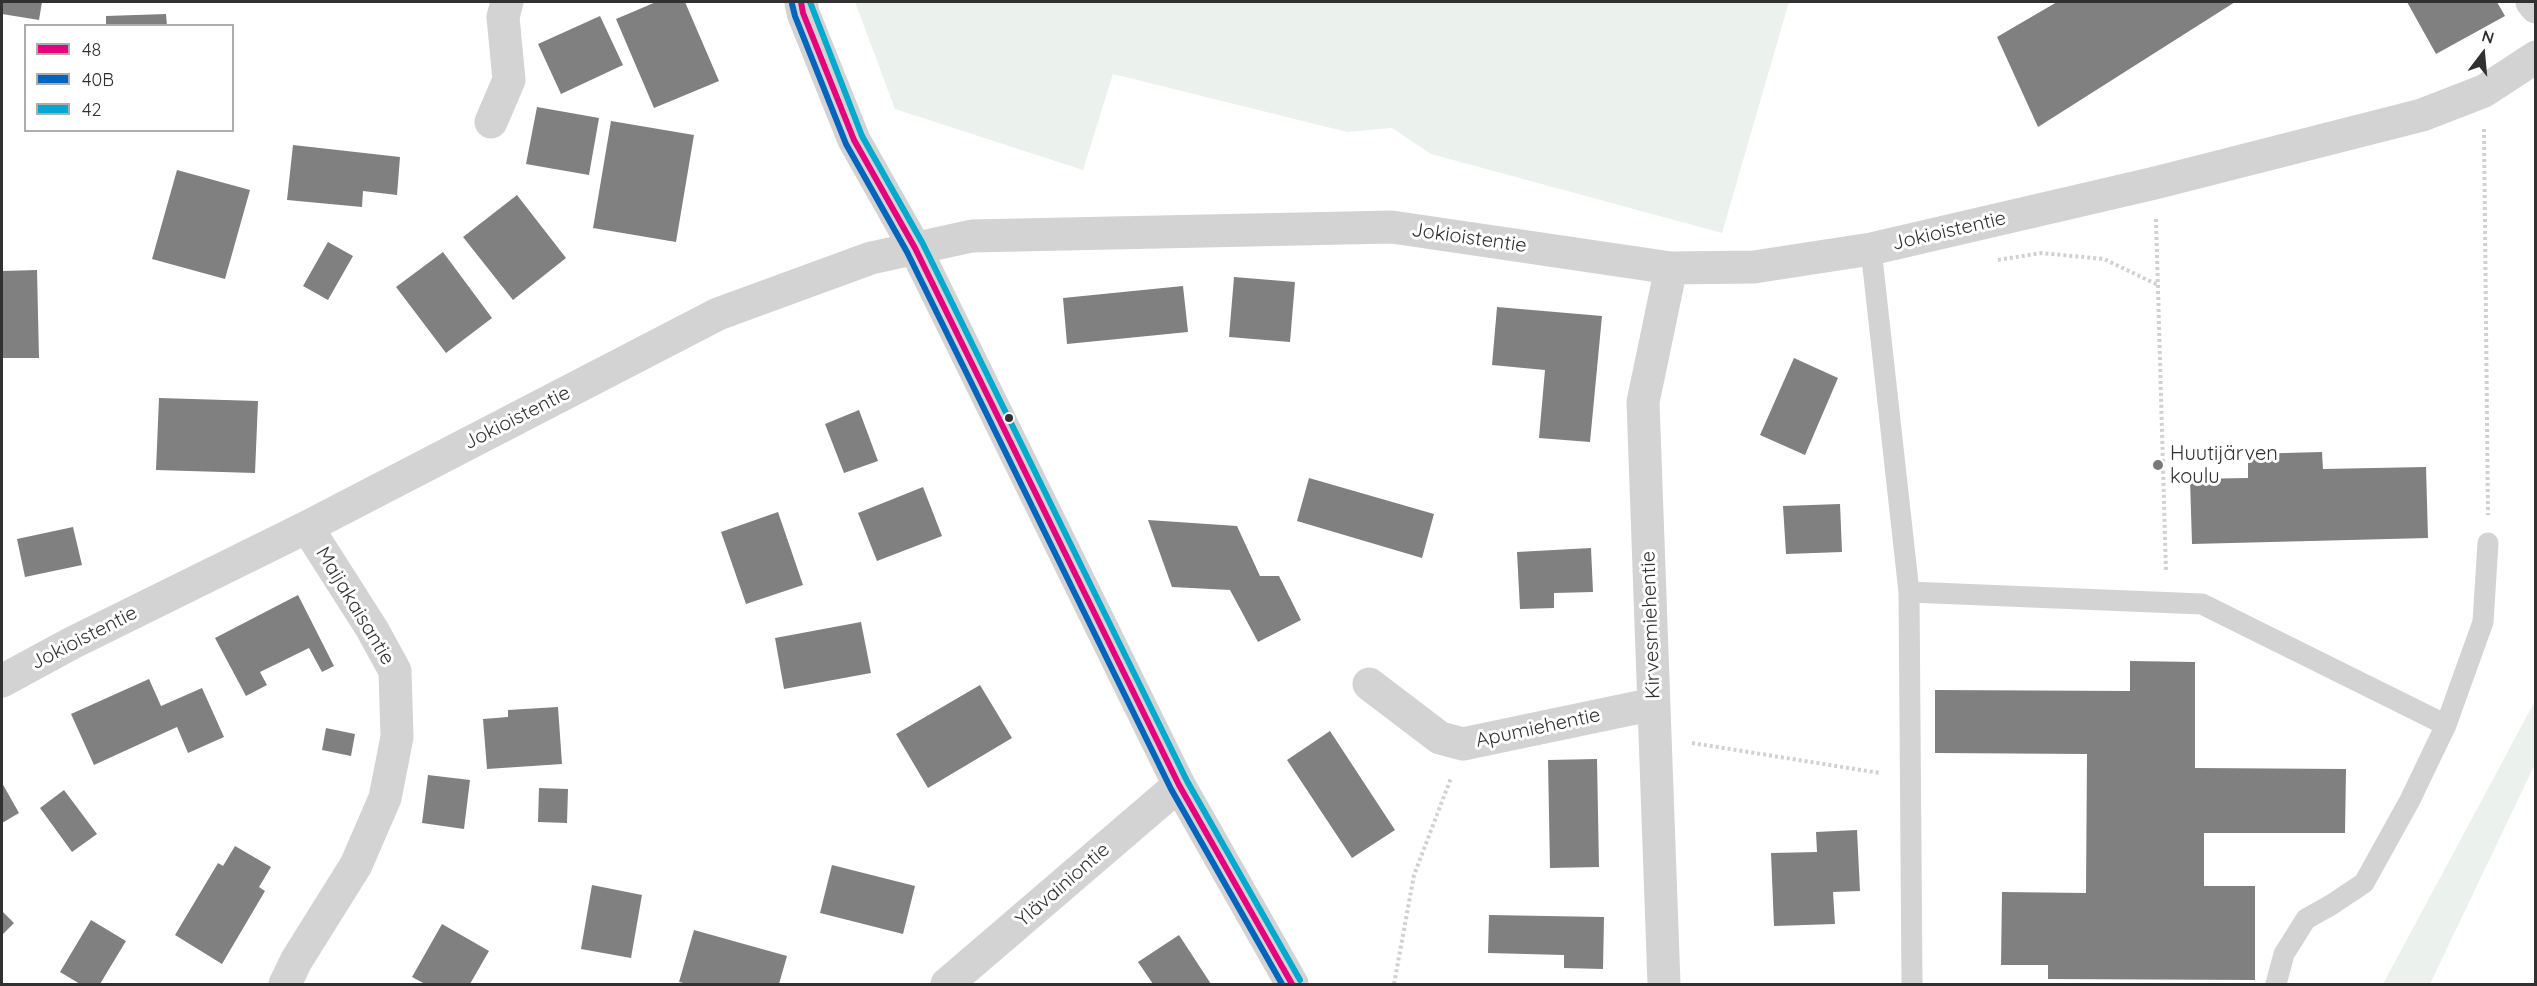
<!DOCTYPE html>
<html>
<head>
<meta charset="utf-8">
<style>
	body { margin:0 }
	#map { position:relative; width:2537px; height:986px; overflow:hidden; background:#fff; font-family:Quicksand,sans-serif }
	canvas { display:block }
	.frame { position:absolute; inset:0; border:3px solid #313131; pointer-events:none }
	.legend { position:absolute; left:24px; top:24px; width:210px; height:108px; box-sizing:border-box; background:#fff; border:2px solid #adadad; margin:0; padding:8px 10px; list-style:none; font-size:18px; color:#313131 }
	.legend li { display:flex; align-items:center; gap:12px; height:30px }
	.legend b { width:30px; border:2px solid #adadad }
	.north { position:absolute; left:2453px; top:24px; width:60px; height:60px; -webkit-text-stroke:4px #fff; paint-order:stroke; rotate:16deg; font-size:16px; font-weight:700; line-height:24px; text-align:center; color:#313131 }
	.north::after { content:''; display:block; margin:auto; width:21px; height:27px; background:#313131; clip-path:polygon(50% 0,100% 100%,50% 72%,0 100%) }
</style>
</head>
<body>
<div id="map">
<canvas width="2537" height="986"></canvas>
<div class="frame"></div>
<ul class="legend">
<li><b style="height:8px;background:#e5007d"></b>48</li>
<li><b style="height:8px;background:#0065bd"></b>40B</li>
<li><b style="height:8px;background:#00a9ce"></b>42</li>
</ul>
<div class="north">N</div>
</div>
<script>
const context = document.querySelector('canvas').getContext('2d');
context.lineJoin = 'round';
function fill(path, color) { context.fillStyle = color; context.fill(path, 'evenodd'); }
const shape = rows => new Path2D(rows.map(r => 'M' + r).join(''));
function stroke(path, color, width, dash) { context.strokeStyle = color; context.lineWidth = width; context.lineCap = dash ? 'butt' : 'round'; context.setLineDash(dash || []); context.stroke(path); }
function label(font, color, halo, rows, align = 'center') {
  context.font = font + ' Quicksand,sans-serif'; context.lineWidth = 6; context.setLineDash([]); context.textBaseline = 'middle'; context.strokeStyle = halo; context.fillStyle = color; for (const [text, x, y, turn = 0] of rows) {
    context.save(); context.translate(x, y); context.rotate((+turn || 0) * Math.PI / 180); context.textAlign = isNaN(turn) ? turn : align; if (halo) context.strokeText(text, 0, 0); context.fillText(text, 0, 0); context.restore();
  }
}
const green = shape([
	[855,2,1789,2,1722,233,1431,154,1392,128,1347,132,1113,74,1083,170,895,109],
	[2535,701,2535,764,2430,984,2383,984]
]);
const building = shape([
	[2,2,42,2,39,20,2,14],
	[656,2,685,2,719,81,654,108,616,19],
	[2057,2,2235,2,2038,127,1997,37],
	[2407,2,2497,2,2505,16,2436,54],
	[166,14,167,26,106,26,106,16],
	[600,16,623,65,561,94,538,44],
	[537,107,599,118,589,175,526,164],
	[611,121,694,135,676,242,593,228],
	[293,145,400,157,397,195,363,191,362,207,287,200],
	[177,170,250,190,225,279,152,259],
	[517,195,566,258,513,300,463,237],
	[328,242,353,256,328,300,303,286],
	[443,252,492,318,446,353,396,287],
	[37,270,39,358,2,358,2,271],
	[1234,277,1295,282,1290,342,1229,337],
	[1183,286,1188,332,1067,344,1063,298],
	[1497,307,1602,316,1590,442,1539,438,1545,370,1492,365],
	[1794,358,1838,378,1805,455,1760,435],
	[159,398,258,401,255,473,156,470],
	[859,410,878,461,844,473,825,424],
	[2322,452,2323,469,2426,467,2428,538,2192,544,2190,479,2248,478,2248,454],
	[1309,478,1434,514,1422,558,1297,521],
	[923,487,942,536,877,561,858,513],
	[1840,504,1842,552,1786,554,1783,506],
	[778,512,803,585,746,604,721,532],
	[1148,520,1237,526,1260,576,1279,576,1301,620,1258,642,1230,590,1172,587],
	[73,527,82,565,25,577,17,539],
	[1591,548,1593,592,1554,593,1554,608,1520,609,1517,552],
	[298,595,334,666,322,672,309,648,260,672,267,685,246,696,215,638],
	[861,622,871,673,784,689,775,638],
	[2130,661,2195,662,2195,768,2346,769,2345,833,2204,833,2204,886,2255,886,2255,980,2048,979,2048,965,2001,965,2002,892,2086,893,2087,754,1935,753,1935,690,2130,691],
	[149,679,161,706,202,688,224,737,188,753,177,727,94,765,71,714],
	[980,685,1012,738,928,788,896,734],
	[558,707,562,764,487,769,483,719,508,717,508,710],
	[326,728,355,734,351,756,322,750],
	[1330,731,1395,830,1352,858,1287,760],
	[1597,759,1599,867,1550,868,1548,760],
	[428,775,470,780,464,829,422,823],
	[2,783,19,813,2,823],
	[539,788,568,789,567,823,538,822],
	[64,790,97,834,72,852,40,808],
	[1857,830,1860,891,1833,892,1835,924,1774,926,1771,853,1817,852,1816,832],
	[235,846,271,867,259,887,265,891,222,964,175,935,218,863,223,866],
	[832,865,915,886,903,934,820,913],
	[592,885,642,895,631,958,581,949],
	[2,911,14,923,3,934,2,932],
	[1489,915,1604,917,1603,969,1564,968,1564,955,1488,953],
	[91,920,126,941,100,984,80,984,60,972],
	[442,924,489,951,470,984,425,984,412,977],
	[694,930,787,956,779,984,688,984,679,982],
	[1179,935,1211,984,1153,984,1138,962]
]);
const path = shape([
	[2484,129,2488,515],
	[2156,219,2166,572],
	[1998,260,2041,253,2104,259,2158,285],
	[1692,743,1880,773],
	[1394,984,1414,875,1451,778]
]);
const service = shape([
	[1871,249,1909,592,1912,984],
	[1909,592,2202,604,2446,725],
	[2276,984,2284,954,2306,919,2331,905,2364,883,2410,800,2446,725,2483,622,2488,543]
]);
const minor = shape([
	[2532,2,2536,7],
	[491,122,509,80,503,17,507,2],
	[2,681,72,643,307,527,718,314,871,258,972,236,1392,227,1671,268,1754,267,1871,249,2155,183,2422,115,2484,91,2536,57],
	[1369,684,1440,738,1463,744,1654,704],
	[285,984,296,961,356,865,385,798,397,737,395,671,372,629,307,527],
	[947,984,1179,785],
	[1664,984,1643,402,1671,268]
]);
const tertiary = shape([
	[801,2,803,13,854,140,915,248,1179,785,1292,984]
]);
const bus1 = shape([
	[801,2,803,13,854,140,915,248,1179,785,1292,984]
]);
const bus2 = shape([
	[792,4,795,16,846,144,907,252,1171,789,1282,984]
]);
const bus3 = shape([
	[810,2,862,136,923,244,1187,781,1300,980]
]);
const markers = [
	[1009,418,5,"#313131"],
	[2158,465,6,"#797979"]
];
const streetNames = [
	["Jokioistentie",1949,231,-13],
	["Jokioistentie",1469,238,8],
	["Jokioistentie",517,418,-27],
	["Maijakaisantie",355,606,59],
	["Kirvesmiehentie",1651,625,-92],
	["Jokioistentie",84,638,-27],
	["Apumiehentie",1538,728,-12],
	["Ylävainiontie",1063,885,-41]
];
const poiNames = [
	["Huutijärven",2170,454],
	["koulu",2170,477]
];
fill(green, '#ebf2ee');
fill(building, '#808080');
stroke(path, '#d1d1d1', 4, [3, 3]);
stroke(service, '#d3d3d3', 21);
stroke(minor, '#d3d3d3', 33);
stroke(tertiary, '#d3d3d3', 33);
stroke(bus1, '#e5007d', 6);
stroke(bus2, '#0065bd', 6);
stroke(bus3, '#00a9ce', 6);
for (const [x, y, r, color] of markers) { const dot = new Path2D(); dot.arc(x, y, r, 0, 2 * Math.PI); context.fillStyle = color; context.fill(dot); stroke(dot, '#fff', 2); }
label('20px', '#313131', '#fff', streetNames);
label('20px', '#313131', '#fff', poiNames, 'left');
</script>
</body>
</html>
